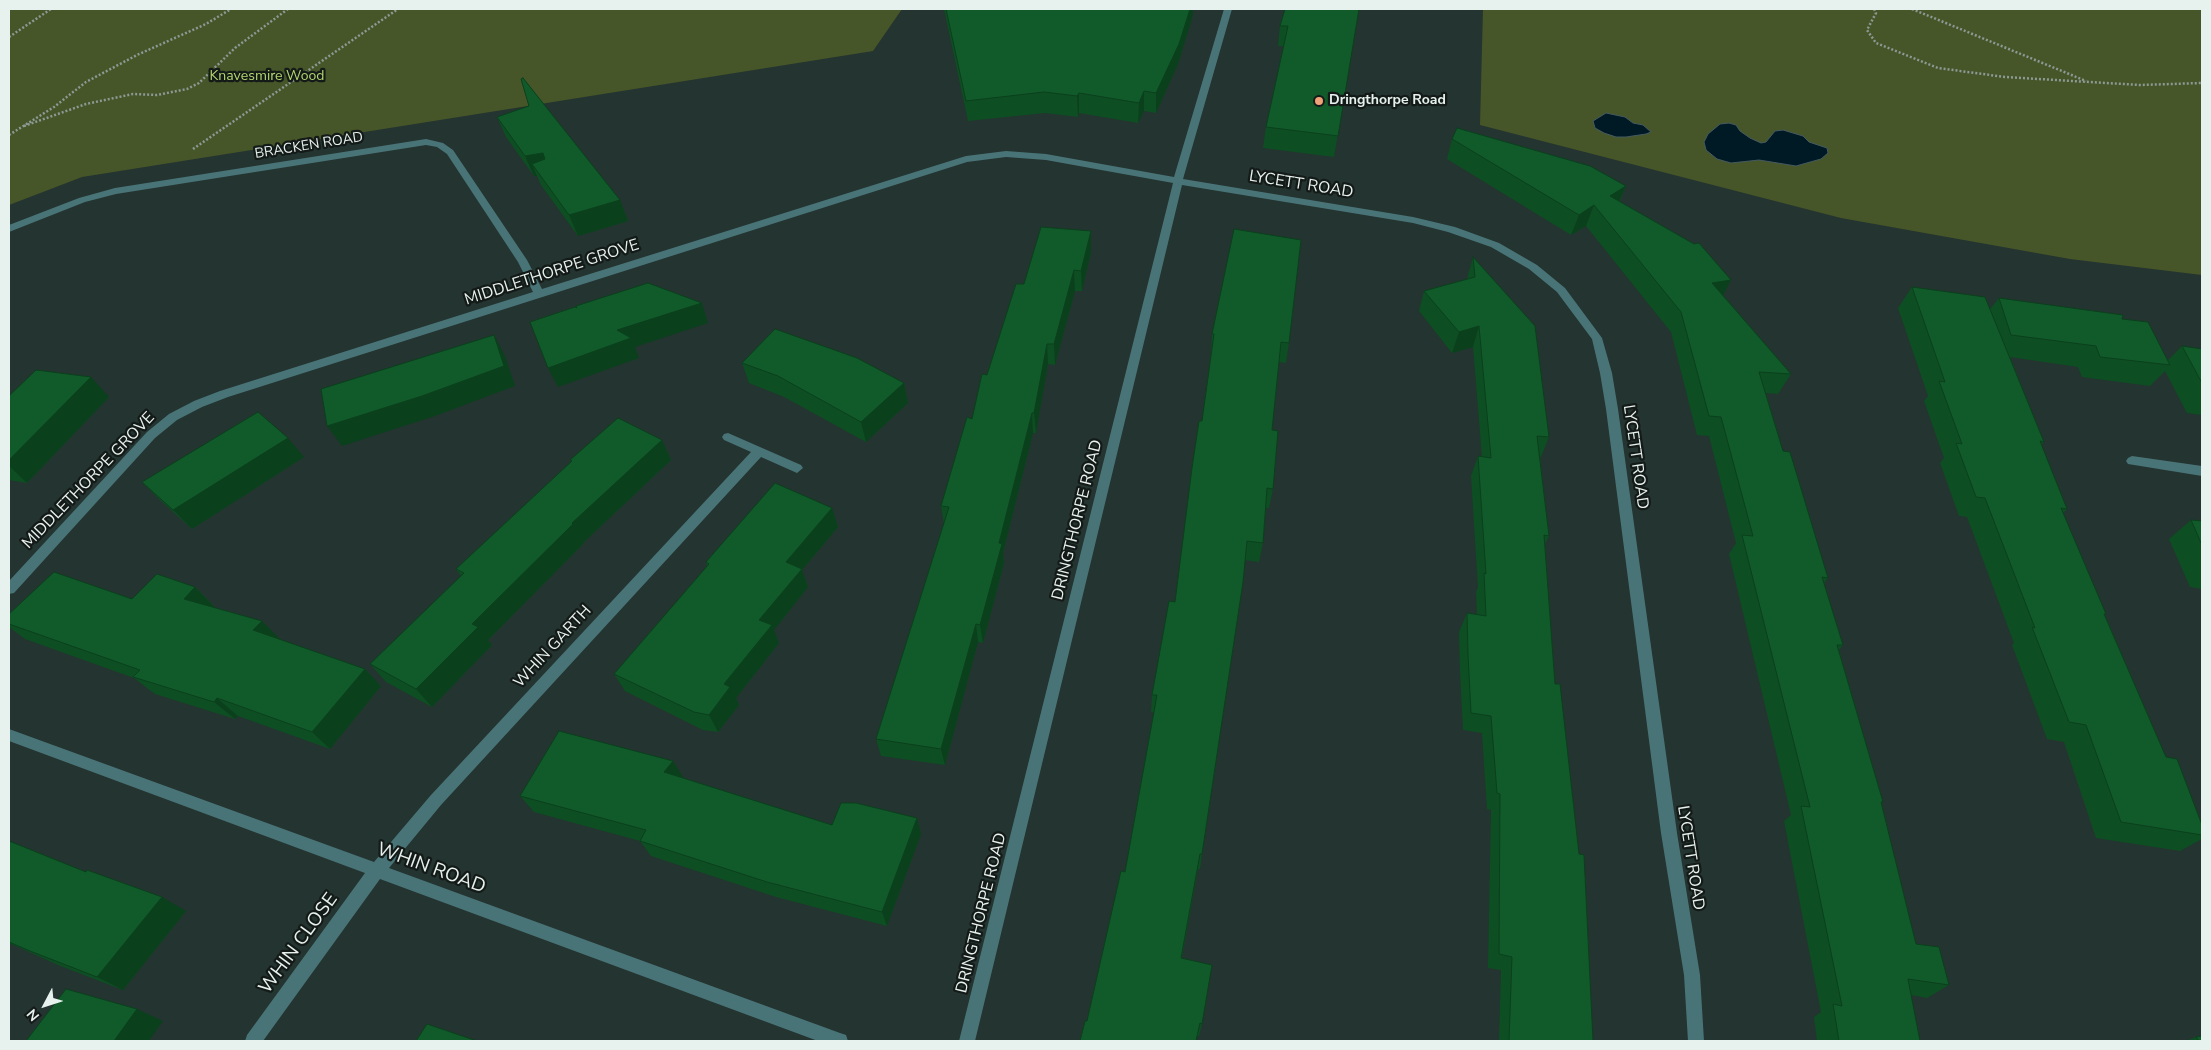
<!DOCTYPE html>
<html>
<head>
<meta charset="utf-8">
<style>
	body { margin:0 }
	#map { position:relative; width:2211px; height:1050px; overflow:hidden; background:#243430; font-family:"Nunito Sans",sans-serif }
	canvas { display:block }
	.frame { position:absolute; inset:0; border:10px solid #e7f1ed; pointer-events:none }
	.north { position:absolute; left:20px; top:980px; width:50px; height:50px; -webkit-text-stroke:4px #131a18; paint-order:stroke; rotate:230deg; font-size:14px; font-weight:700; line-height:20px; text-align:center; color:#e7f1ed }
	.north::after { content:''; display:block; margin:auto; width:18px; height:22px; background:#e7f1ed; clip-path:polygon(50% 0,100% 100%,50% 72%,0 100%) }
</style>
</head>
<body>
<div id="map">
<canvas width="2211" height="1050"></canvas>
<div class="frame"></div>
<div class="north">N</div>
</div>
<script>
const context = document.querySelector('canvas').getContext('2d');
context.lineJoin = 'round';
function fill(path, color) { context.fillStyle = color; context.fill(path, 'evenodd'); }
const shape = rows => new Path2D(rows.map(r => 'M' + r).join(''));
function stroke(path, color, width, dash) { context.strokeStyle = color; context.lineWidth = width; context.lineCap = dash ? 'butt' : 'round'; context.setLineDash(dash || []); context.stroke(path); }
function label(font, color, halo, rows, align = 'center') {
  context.font = font + ' "Nunito Sans",sans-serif'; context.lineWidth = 4.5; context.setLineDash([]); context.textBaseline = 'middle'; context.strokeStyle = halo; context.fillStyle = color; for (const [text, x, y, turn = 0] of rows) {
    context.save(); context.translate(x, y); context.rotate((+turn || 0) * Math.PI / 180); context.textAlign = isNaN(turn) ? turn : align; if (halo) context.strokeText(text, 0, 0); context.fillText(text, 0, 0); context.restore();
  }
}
const green = shape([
	[9,9,902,9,873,51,82,177,9,205],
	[1483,9,2202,9,2202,275,2070,259,1841,218,1480,125]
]);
const water = shape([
	[1606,113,1625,117,1633,123,1643,125,1651,132,1646,134,1626,137,1616,137,1604,133,1595,128,1593,121,1606,113],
	[1729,123,1736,125,1740,131,1750,138,1761,143,1766,142,1775,131,1783,130,1803,136,1809,142,1827,148,1828,153,1821,159,1796,166,1759,160,1731,163,1717,159,1706,150,1704,142,1708,134,1720,124,1729,123]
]);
const path = shape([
	[1874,9,1876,13,1867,30,1876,43,1938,68,2005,77,2140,85,2202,83],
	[1912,9,2086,81],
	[9,37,51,9],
	[24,126,86,104,133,94,157,95,187,89,199,83,235,48,288,9],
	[9,135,54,107,86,82,137,55,206,24,231,9],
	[193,149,398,9]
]);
const street = shape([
	[1224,9,1232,9,1183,179,1413,217,1455,227,1499,243,1537,265,1565,288,1602,338,1612,373,1618,409,1677,833,1700,975,1704,1041,1688,1041,1684,975,1661,833,1606,409,1600,373,1592,339,1557,292,1529,269,1491,247,1448,232,1413,223,1182,185,975,1041,959,1041,1173,183,1046,160,1006,157,967,162,228,397,202,407,177,420,155,438,14,593,9,594,9,581,147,432,169,414,194,401,220,391,533,292,518,262,447,154,437,147,426,145,116,194,85,202,9,232,9,225,79,198,115,188,426,139,443,143,453,150,527,260,542,289,966,156,1006,151,1046,154,1174,177,1224,9],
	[728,433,801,465,803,468,797,473,761,457,441,805,389,868,840,1033,846,1035,848,1041,818,1041,380,879,263,1041,245,1041,247,1035,365,873,9,741,9,729,374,862,431,795,751,452,724,440,722,437,724,434,728,433],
	[2132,456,2202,466,2202,476,2128,464,2126,461,2128,458,2132,456]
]);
const wall = shape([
	[944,9,1193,9,1193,15,1178,64,1156,113,1144,111,1138,123,1079,113,1078,117,1045,113,968,121],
	[1359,9,1334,157,1263,148,1266,127,1284,46,1278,46,1280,26],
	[497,117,620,200,628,221,578,236,541,185,537,176,534,176,506,137],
	[1452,139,1626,186,1620,201,1723,295,1791,374,1778,394,1766,393,1783,451,1828,578,1824,583,1843,645,1839,650,1883,802,1881,803,1916,944,1949,985,1927,998,1911,995,1920,1041,1817,1041,1814,1017,1821,1012,1784,821,1791,815,1729,554,1736,543,1709,436,1697,435,1671,332,1586,226,1571,235,1447,159],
	[1091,231,1091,252,1082,291,1075,291,1055,365,1048,364,1036,433,1033,433,1003,553,1004,563,983,643,978,642,945,765,881,756,876,739,944,524,941,506,987,375,1024,284],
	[1473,257,1549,437,1541,457,1540,457,1549,536,1545,544,1555,684,1593,1041,1499,1041,1501,970,1488,968,1491,810,1487,809,1482,733,1463,730,1460,671,1459,632,1467,613,1477,615,1476,592,1478,587,1471,476,1478,456,1482,457,1473,347,1452,353,1419,311,1424,291,1467,279],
	[1912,287,1990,309,1999,298,2122,319,2167,361,2182,346,2202,349,2202,415,2187,413,2165,371,2150,386,2082,377,2078,367,2010,357,2044,442,2041,445,2067,509,2063,513,2106,614,2105,615,2166,757,2202,825,2202,839,2180,851,2096,838,2064,742,2047,739,2012,645,2014,643,1967,517,1959,516,1940,463,1944,458,1924,401,1928,396,1898,308],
	[1212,334,1289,343,1286,363,1279,362,1272,430,1273,489,1269,508,1266,508,1263,543,1259,562,1245,560,1202,854,1200,869,1198,869,1182,958,1202,1024,1199,1036,1087,1021,1125,872,1154,712,1151,712,1152,695,1175,602,1212,354,1211,354],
	[742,363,904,383,908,403,866,442,784,397,749,383],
	[9,396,109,397,27,483,9,480],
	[662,440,671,460,584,542,584,543,488,640,492,645,432,707,386,682,370,664,461,576,456,569,571,462,570,460],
	[304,457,192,529,161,501,142,482],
	[832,508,838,527,802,570,808,587,774,630,779,643,736,698,739,705,718,732,703,730,625,691,614,674,707,566,706,562],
	[2191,520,2202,521,2202,589,2190,587,2169,539],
	[195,587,214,606,213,607,280,639,280,640,365,669,381,686,330,749,238,716,235,719,155,694,134,678,25,639,9,627,9,614,132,599],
	[673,761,683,778,832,825,917,818,921,834,887,926,776,897,651,856,640,841,534,812,520,796],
	[9,841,86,872,186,911,123,990,58,965,9,943],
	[2196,1037,2202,1041,2186,1041]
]);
const shadedWall = shape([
	[1190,9,1193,9,1193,15,1178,64,1156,113,1156,93],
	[1144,91,1144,111,1138,123,1139,103],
	[1079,93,1079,113,1078,117,1077,96],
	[543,153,552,173,532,164,537,176,534,176,525,156],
	[1626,186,1617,206,1602,216,1610,196],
	[620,200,628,221,578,236,569,215],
	[1594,205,1586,226,1571,235,1579,215],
	[1091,231,1091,252,1082,291,1081,271],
	[1074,270,1075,291,1055,365,1054,344],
	[1731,280,1721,300,1712,283],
	[702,303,708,323,635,347,639,358,558,387,548,368,617,330],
	[1479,326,1473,347,1452,353,1459,332],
	[494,335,505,356,515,386,435,416,342,446,327,426],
	[1047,344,1048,364,1036,433,1034,413],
	[91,377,109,397,27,483,9,466,9,460],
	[904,383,908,403,866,442,861,422],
	[1032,413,1033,433,1003,553,1004,563,983,643,980,625,999,543],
	[288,438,304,457,192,529,173,510],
	[662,440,671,460,584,542,584,543,488,640,492,645,432,707,416,689,472,624,572,523],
	[832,508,838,527,802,570,808,587,774,630,779,643,736,698,739,705,718,732,709,715,724,684,759,620,786,562],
	[195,587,214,606,203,617,184,599],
	[262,621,280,639,272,649,253,630],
	[976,624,978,642,945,765,941,749],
	[365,669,381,686,330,749,312,732],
	[217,698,238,716,235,719,214,702],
	[673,761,683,777,674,788,664,772],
	[917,818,921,834,887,926,882,912],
	[162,897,186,911,123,990,97,977],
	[137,1009,163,1021,149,1041,114,1041]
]);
const building = shape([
	[946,9,1190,9,1179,44,1156,93,1144,91,1139,103,1079,93,1077,96,1044,92,966,101,946,9],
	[1285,9,1359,9,1338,136,1266,127,1288,26,1280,26,1285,9],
	[523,78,620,200,569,215,532,164,545,159,543,153,525,156,497,117,529,106,521,79,523,78],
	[1457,128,1590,166,1626,186,1610,196,1694,244,1699,243,1731,280,1712,283,1791,374,1759,372,1783,451,1790,452,1828,578,1822,577,1843,645,1837,645,1883,802,1881,802,1916,944,1939,947,1949,985,1908,979,1920,1041,1839,1041,1833,1004,1842,1006,1801,806,1810,807,1742,535,1753,536,1721,417,1709,416,1681,312,1594,205,1579,215,1452,139,1457,128],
	[1041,227,1091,231,1081,271,1074,270,1054,344,1047,344,1034,413,1032,413,999,543,1002,544,980,625,976,624,941,749,876,739,949,507,941,506,967,417,972,419,982,374,987,375,1016,284,1024,284,1041,227],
	[1234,229,1301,240,1289,343,1281,342,1272,430,1278,431,1273,489,1267,488,1263,543,1247,541,1243,582,1202,854,1200,854,1181,958,1212,965,1202,1024,1200,1023,1196,1041,1080,1041,1085,1021,1087,1021,1121,871,1125,872,1157,695,1152,695,1169,601,1175,602,1192,468,1199,421,1202,421,1214,334,1212,334,1234,229],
	[1473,257,1535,326,1549,437,1537,436,1549,536,1544,535,1555,684,1560,684,1579,854,1584,855,1593,1041,1509,1041,1512,957,1499,954,1500,794,1497,793,1491,716,1471,713,1468,654,1467,613,1486,616,1484,573,1486,574,1478,456,1491,458,1479,326,1459,332,1424,291,1475,277,1473,257],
	[648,283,702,303,617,330,631,338,548,368,530,322,575,307,577,308,576,306,648,283],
	[1912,287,1985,297,2044,442,2040,441,2067,509,2061,508,2106,614,2104,614,2166,757,2177,759,2202,825,2202,835,2121,822,2086,725,2069,722,2032,627,2035,628,1985,498,1976,497,1956,443,1962,444,1939,381,1945,382,1912,287],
	[1999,298,2123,315,2122,319,2148,322,2170,365,2100,357,2096,346,2011,335,1999,298],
	[775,329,857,358,904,383,861,422,778,376,742,363,775,329],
	[494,335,504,366,422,396,327,426,321,389,494,335],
	[2182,346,2202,349,2202,383,2182,346],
	[36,370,91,377,9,460,9,396,36,370],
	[258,412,288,438,173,510,142,482,258,412],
	[618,418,662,440,572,523,573,524,472,624,478,627,416,689,370,664,464,573,456,569,572,461,570,460,618,418],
	[775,483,832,508,786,562,802,569,759,620,772,625,724,684,730,687,709,715,694,712,614,674,709,564,706,562,775,483],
	[2191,520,2202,521,2202,545,2191,520],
	[54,572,132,599,157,574,195,587,184,599,262,621,253,630,365,669,312,732,217,698,214,702,133,677,140,670,9,624,9,614,54,572],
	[559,731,673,761,664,772,832,825,841,803,856,803,917,818,882,912,767,882,640,841,646,830,520,796,559,731],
	[9,841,86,872,87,870,162,897,97,977,30,951,9,942,9,841],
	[66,989,137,1009,114,1041,26,1041,66,989],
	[427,1024,477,1041,416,1041,427,1024],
	[2202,1036,2202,1041,2199,1041,2196,1037,2202,1036]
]);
const markers = [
	[1319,101,5,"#f0a279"]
];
const farParknames = [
	["Knavesmire Wood",267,77]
];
const farPoinames = [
	["Dringthorpe Road",1329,101]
];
const farStreetnames = [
	["BRACKEN ROAD",309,146,-9]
];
const streetNames = [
	["LYCETT ROAD",1301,185,9],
	["MIDDLETHORPE GROVE",552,273,-18],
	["LYCETT ROAD",1635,457,82],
	["MIDDLETHORPE GROVE",89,481,-46],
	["DRINGTHORPE ROAD",1078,520,-76],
	["WHIN GARTH",553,647,-47],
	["LYCETT ROAD",1690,858,81],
	["DRINGTHORPE ROAD",982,913,-76]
];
const nearStreetnames = [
	["WHIN ROAD",431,869,20],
	["WHIN CLOSE",299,944,-54]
];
fill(green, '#475628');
fill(water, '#001a25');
stroke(water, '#455a61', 1);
stroke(path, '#8c9995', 2.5, [2, 2]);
fill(street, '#497477');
fill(wall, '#0e4e23');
fill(shadedWall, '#0b401d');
fill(building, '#105b29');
stroke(building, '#0b401d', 1);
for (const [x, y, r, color] of markers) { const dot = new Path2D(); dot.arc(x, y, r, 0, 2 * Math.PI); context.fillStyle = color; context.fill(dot); stroke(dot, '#131a18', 2); }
label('14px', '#b4d66e', '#131a18', farParknames);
label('bold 14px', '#e7f1ed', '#131a18', farPoinames, 'left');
label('14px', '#e7f1ed', '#131a18', farStreetnames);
label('16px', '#e7f1ed', '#131a18', streetNames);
label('19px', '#e7f1ed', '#131a18', nearStreetnames);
</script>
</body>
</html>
